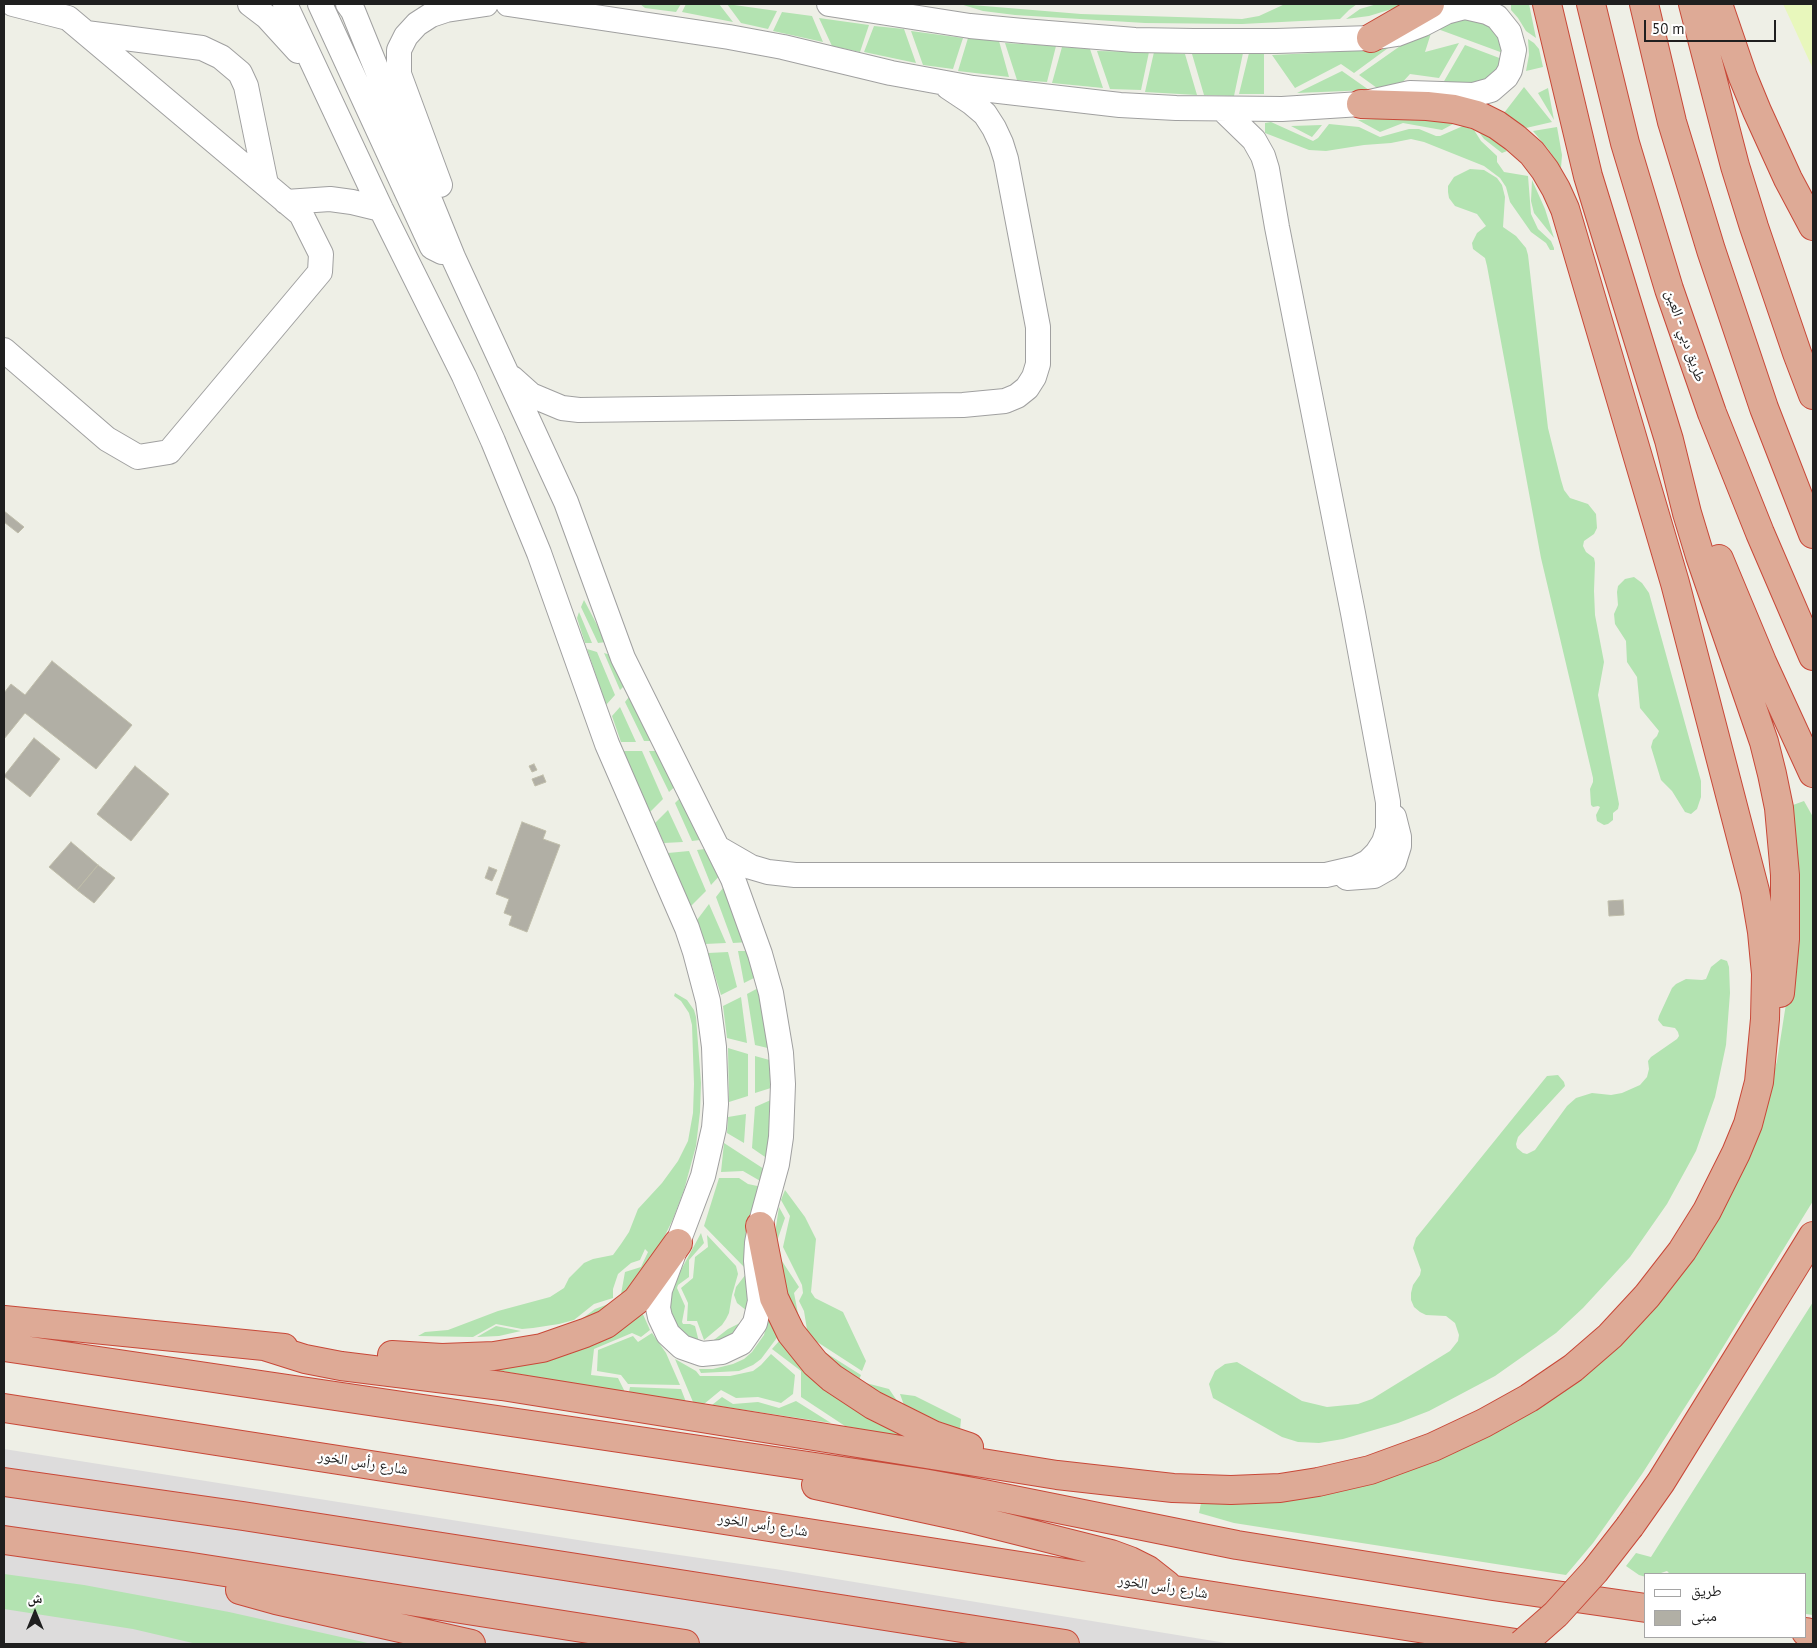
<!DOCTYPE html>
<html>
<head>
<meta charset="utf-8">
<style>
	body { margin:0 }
	#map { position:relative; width:1817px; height:1648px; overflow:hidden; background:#eeefe6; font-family:"PT Sans","Noto Naskh Arabic",sans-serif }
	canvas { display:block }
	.frame { position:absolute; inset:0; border:5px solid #1f1f1f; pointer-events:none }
	.legend { position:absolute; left:1644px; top:1573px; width:162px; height:65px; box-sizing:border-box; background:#fff; border:1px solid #a5a5a5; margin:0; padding:6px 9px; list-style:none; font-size:15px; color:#1f1f1f }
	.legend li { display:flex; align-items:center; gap:10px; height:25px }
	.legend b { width:25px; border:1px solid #a5a5a5 }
	.north { position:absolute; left:10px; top:1588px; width:50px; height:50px; -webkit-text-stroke:4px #fff; paint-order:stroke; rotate:0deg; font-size:14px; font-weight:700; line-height:20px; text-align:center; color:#1f1f1f }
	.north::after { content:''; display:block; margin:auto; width:18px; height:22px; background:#1f1f1f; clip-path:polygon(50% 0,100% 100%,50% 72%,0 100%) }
	.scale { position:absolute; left:1644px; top:20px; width:132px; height:22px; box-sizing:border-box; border:2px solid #1f1f1f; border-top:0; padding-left:6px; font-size:15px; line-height:18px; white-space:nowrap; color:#1f1f1f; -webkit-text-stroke:4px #fff; paint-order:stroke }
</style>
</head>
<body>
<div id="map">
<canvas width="1817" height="1648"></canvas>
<div class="frame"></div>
<ul class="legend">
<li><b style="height:6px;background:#fff"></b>طريق</li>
<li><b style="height:14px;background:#b1afa5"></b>مبنى</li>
</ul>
<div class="north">ش</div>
<div class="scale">50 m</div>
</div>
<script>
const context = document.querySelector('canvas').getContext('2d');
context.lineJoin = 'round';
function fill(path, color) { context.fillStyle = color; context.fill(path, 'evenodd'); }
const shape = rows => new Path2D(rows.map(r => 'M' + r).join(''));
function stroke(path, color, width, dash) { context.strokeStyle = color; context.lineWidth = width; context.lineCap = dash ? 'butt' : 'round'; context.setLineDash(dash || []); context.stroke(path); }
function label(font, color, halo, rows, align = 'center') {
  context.font = font + ' "PT Sans","Noto Naskh Arabic",sans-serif'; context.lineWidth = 4.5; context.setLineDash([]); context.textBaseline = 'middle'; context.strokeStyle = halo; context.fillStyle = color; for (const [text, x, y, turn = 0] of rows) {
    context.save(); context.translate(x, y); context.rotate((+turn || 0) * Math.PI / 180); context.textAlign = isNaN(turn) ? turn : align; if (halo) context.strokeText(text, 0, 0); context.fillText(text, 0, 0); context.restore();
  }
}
const residential = shape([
	[4,1449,597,1543,775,1569,1232,1644,4,1644]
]);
const grass = shape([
	[640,4,681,4,676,12,645,8],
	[686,4,719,4,733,22,682,12],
	[727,4,777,11,768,29,741,23],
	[960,4,1081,14,1242,19,1259,16,1285,4,1357,4,1349,10,1340,19,1242,24,1145,23,1015,15,983,11],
	[1377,4,1408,4,1369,16,1346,19,1360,9],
	[1511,4,1529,4,1536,38,1526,31,1518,18,1511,10],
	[782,12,812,16,823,42,773,31],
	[819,18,869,25,860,52,832,46],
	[1459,18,1483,20,1497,33,1503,53,1435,28],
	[874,26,904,29,916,63,864,52],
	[1432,30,1425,52,1459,43,1439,78,1410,74,1399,86,1377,88,1359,75,1403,44],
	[911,31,963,38,953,69,923,65],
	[968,38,999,41,1009,77,958,71],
	[1528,39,1534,43,1539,49,1543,67,1526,71,1529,55],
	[1399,40,1354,73,1341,64,1295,88,1272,55,1333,52],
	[1005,43,1056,46,1047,82,1017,80],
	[1465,45,1502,59,1502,65,1480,85,1443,83],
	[1062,47,1090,49,1103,88,1052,83],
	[1097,51,1149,52,1141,90,1110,89],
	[1154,52,1185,54,1197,95,1145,92],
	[1243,53,1234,96,1204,95,1192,54],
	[1249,53,1264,53,1264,94,1239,94],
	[1342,71,1369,90,1297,93],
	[1524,87,1552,122,1526,128,1504,113],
	[1548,88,1554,120,1538,93],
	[1410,117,1455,123,1442,130,1403,123,1380,132,1358,120],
	[1271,122,1313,141,1318,138,1329,124,1359,127,1380,137,1409,129,1419,129,1436,136,1440,136,1463,126,1474,130,1481,141,1497,156,1497,162,1504,172,1528,176,1531,214,1538,229,1551,241,1554,248,1554,250,1550,250,1546,243,1531,232,1510,202,1506,187,1500,178,1484,166,1424,142,1411,139,1391,143,1364,145,1326,151,1309,150,1265,133,1265,123],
	[1322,125,1312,137,1291,126],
	[1557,127,1562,155,1561,168,1548,149,1533,131],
	[1478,131,1489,136,1507,151,1502,153,1484,139],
	[1470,169,1484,170,1497,178,1502,185,1505,197,1503,227,1516,236,1526,248,1528,255,1548,428,1561,480,1564,490,1570,498,1588,504,1596,514,1597,528,1594,534,1584,541,1583,546,1586,552,1594,558,1595,563,1594,591,1595,615,1604,662,1598,695,1619,804,1618,809,1613,813,1613,820,1608,824,1604,825,1597,821,1596,815,1600,807,1598,806,1593,807,1591,805,1590,789,1593,782,1593,778,1541,558,1487,266,1485,258,1473,249,1472,243,1477,233,1486,226,1477,214,1455,206,1449,198,1448,192,1448,186,1454,177],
	[1532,180,1545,209,1554,238,1534,213,1531,201],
	[1634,577,1642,583,1649,593,1701,781,1701,797,1697,809,1691,814,1685,812,1672,791,1661,780,1651,747,1653,740,1657,736,1659,731,1640,708,1637,677,1627,662,1626,641,1615,624,1614,614,1618,605,1617,592,1618,586,1625,579],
	[584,600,606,642,598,643,581,607],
	[579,612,592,643,585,643,577,618],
	[587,649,597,652,615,695,606,705],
	[604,653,614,656,626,684,620,690],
	[632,693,658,741,644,741,625,702],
	[620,707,636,742,621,742,612,716],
	[623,751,642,751,663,799,649,813],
	[649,751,663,751,680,782,669,792],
	[686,792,708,839,692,841,675,803],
	[1804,801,1813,817,1813,1201,1712,1365,1642,1474,1593,1543,1566,1575,1234,1523,1199,1513,1201,1503,1227,1504,1261,1502,1580,1374,1761,1121,1777,1061,1788,991,1796,846,1793,805],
	[668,810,683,842,664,843,655,823],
	[712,848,722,873,711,885,697,850],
	[689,851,706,891,689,908,668,853],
	[726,884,749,942,733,943,716,897],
	[709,904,726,943,705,944,697,920],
	[738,951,753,951,760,975,744,983],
	[728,952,737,987,721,995,708,953],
	[1721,959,1727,961,1729,967,1730,993,1726,1045,1715,1097,1696,1151,1667,1204,1630,1257,1583,1308,1556,1333,1495,1376,1429,1411,1398,1423,1343,1439,1319,1443,1298,1442,1282,1437,1213,1398,1209,1384,1215,1371,1225,1364,1237,1362,1302,1401,1327,1407,1358,1404,1372,1399,1450,1351,1458,1341,1459,1335,1455,1323,1446,1316,1426,1315,1420,1312,1414,1307,1411,1300,1411,1293,1413,1285,1420,1275,1421,1270,1413,1248,1416,1238,1547,1076,1558,1075,1564,1082,1565,1086,1518,1137,1516,1144,1517,1148,1523,1153,1527,1154,1535,1150,1567,1106,1576,1098,1592,1093,1611,1095,1622,1093,1640,1085,1647,1077,1649,1069,1648,1061,1651,1057,1677,1039,1679,1036,1678,1032,1675,1028,1663,1026,1658,1020,1659,1016,1672,988,1676,984,1686,979,1702,980,1706,979,1711,967],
	[762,986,772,1049,755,1045,747,994],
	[675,993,687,1000,694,1010,696,1017,701,1083,700,1112,696,1146,684,1190,673,1219,652,1262,644,1276,610,1307,579,1321,595,1309,611,1303,618,1298,621,1294,625,1272,641,1267,648,1252,645,1249,640,1260,631,1263,618,1274,613,1289,613,1298,594,1304,574,1320,559,1324,533,1328,522,1329,496,1324,473,1337,418,1336,425,1332,448,1330,498,1311,550,1297,564,1288,569,1278,584,1263,593,1259,613,1255,621,1244,629,1232,638,1209,662,1183,678,1161,688,1141,693,1113,694,1084,692,1025,689,1013,681,1001,674,996],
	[741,997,747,1043,727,1038,723,1006],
	[728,1048,748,1054,748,1096,729,1102],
	[755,1056,773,1061,774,1087,755,1093],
	[773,1099,768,1159,752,1148,755,1107],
	[746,1114,744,1143,727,1133,728,1117],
	[724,1143,764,1169,762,1182,743,1171,721,1172],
	[719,1178,739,1178,748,1184,762,1187,749,1274,747,1311,737,1303,734,1295,736,1287,746,1274,745,1268,704,1226],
	[785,1190,805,1217,816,1239,811,1292,815,1298,843,1312,866,1361,862,1371,808,1336,804,1311,799,1301,803,1293,802,1285,783,1247,790,1216,781,1200],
	[779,1207,785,1218,775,1247,773,1246],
	[701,1233,704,1243,689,1260,689,1277,678,1285,677,1288,685,1306,682,1322,683,1324,690,1324,695,1326,700,1346,674,1326,669,1305,674,1283],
	[707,1235,736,1266,738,1274,732,1295,729,1313,726,1319,722,1325,704,1340,697,1321,687,1321,688,1303,681,1288,693,1278,695,1257,708,1247],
	[776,1252,799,1287,794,1293,801,1329,793,1318],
	[1813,1302,1813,1615,1806,1614,1806,1574,1670,1574,1667,1571,1658,1574,1646,1574,1646,1577,1639,1575,1626,1566,1636,1553,1651,1557],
	[642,1312,650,1330,641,1337,632,1333,594,1349,591,1375,618,1378,625,1392,495,1370,559,1356,581,1349,601,1340],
	[768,1319,779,1335,761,1359,753,1365,739,1371,701,1373,699,1369,713,1369,733,1364,744,1359,752,1352,764,1335],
	[746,1320,737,1335,706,1346,728,1329],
	[496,1326,521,1331,499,1336,477,1337],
	[652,1333,666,1353,680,1385,628,1384,621,1375,597,1371,598,1350,633,1336,638,1342],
	[780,1340,919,1440,845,1426,801,1397,801,1371,772,1349],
	[815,1346,861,1375,859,1380,847,1373],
	[771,1354,795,1375,793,1394,781,1403,758,1397,736,1398,721,1390,704,1404,693,1402,675,1359,696,1371,700,1376,730,1376,753,1371,761,1365],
	[862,1382,889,1389,900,1405],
	[630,1387,681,1389,686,1402,629,1392],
	[900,1394,915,1396,961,1419,960,1430,905,1408],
	[722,1397,733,1404,758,1402,779,1408,796,1401,831,1423,712,1405],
	[4,1574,84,1585,229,1612,372,1644,197,1644,133,1629,4,1609]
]);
const sand = shape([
	[1783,4,1813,4,1813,69,1791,21]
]);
const building = shape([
	[4,511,24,527,18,533,4,522,4,511],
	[52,661,132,725,96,769,25,713,4,739,4,693,11,684,25,695,52,661],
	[34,738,60,759,30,797,4,776,34,738],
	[534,764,537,770,532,772,529,766,534,764],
	[135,766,169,794,131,841,97,814,135,766],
	[543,775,546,782,535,786,532,779,543,775],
	[522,822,546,831,543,839,560,845,527,932,509,925,512,916,504,913,509,899,496,894,522,822],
	[71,842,98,865,77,890,49,867,71,842],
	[98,865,115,878,94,903,77,890,98,865],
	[489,867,497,870,492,881,485,878,489,867],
	[1623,900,1624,915,1609,916,1608,901,1623,900]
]);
const minor = shape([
	[250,4,267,17,298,51],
	[285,4,381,209,464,376,493,441,539,553,607,744,687,928,695,952,708,1001,714,1047,716,1104,714,1128,703,1176,660,1290,658,1308,660,1317,668,1334,682,1347,702,1354,722,1352,741,1343,755,1323,760,1301,756,1261,757,1243,760,1226,777,1164,781,1137,782,1111,783,1084,781,1053,771,993,760,954,733,879,623,658,566,502,453,257,353,11,348,4],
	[320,4,432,247,442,252],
	[508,4,729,37,783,47,891,73,973,88,1120,105,1176,108,1282,109,1361,104,1410,93,1473,95,1491,90,1506,77,1510,70,1514,50,1509,32,1497,17,1487,12,1465,7,1446,12,1423,24,1397,34,1371,38,1276,41,1194,41,1135,40,1023,31,970,26,829,4],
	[86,33,202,48,221,57,240,73,246,86,266,184],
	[440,185,399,74,399,50,406,36,417,24,431,15,446,10,486,4],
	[286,202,330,199,352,202,381,209],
	[4,350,107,439,138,457,169,452,320,272,321,254,301,214,68,18,13,4],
	[512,378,531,395,562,408,579,410,963,405,1005,401,1017,396,1027,388,1034,377,1038,364,1038,327,1006,159,1001,143,994,128,985,114,972,103,948,87],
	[718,848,751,867,768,872,795,875,1326,875,1356,868,1368,862,1377,853,1384,842,1388,829,1388,802,1353,613,1277,227,1267,169,1263,156,1254,140,1222,109],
	[1347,878,1374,876,1388,868,1394,862,1399,846,1399,837,1394,817]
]);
const highway = shape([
	[1547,4,1588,176,1669,440,1687,513,1700,556,1764,742,1772,774,1779,808,1785,875,1785,939,1780,993],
	[1591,4,1625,143,1669,289,1712,413,1760,533,1813,656],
	[1644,4,1672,122,1711,250,1764,408,1813,534],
	[1693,4,1735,166,1754,227,1797,353,1813,395],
	[1718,4,1743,77,1757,111,1788,179,1813,226],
	[1371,38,1430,4],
	[1719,559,1762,662,1813,773],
	[760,1226,774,1298,791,1333,815,1363,832,1378,873,1405,933,1435,969,1447],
	[4,1320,284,1348],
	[4,1347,923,1483,984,1494,1237,1545,1493,1586,1646,1608],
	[267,1347,305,1359,341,1366,502,1386,1057,1475,1173,1488,1231,1490,1280,1488,1318,1482,1370,1470,1433,1447,1484,1423,1529,1398,1573,1368,1610,1336,1647,1296,1682,1251,1707,1211,1736,1153,1748,1124,1759,1082,1765,1019,1766,974,1762,932,1755,891,1675,583,1565,209,1556,189,1545,170,1532,153,1515,138,1497,125,1477,115,1454,109,1427,106,1361,104],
	[392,1355,442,1358,494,1356,542,1348,585,1333,606,1324,637,1300,678,1243],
	[4,1408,1522,1644],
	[4,1482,243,1516,1065,1644],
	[816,1485,964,1517,1111,1554,1130,1561,1148,1570,1167,1585],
	[1630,1526,1661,1482,1813,1236],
	[4,1540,186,1566,685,1644],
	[240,1590,276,1600,471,1644],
	[1806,1632,1813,1634]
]);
const highwayBridge = shape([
	[1522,1644,1556,1614,1595,1571,1630,1526]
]);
const streetNames = [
	["طريق دبي - العين",1685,336,71],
	["شارع رأس الخور",363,1463,9],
	["شارع رأس الخور",763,1525,9],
	["شارع رأس الخور",1163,1587,9]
];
fill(residential, '#dddcdc');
fill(grass, '#b3e3b1');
fill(sand, '#e8f7bc');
fill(building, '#b1afa5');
stroke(building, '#bfbdaa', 1);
stroke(minor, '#a0a0a0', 26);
stroke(highway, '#c84838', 30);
stroke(minor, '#fff', 24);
stroke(highway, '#deaa96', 28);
stroke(highwayBridge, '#c84838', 30, []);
stroke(highwayBridge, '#deaa96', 28);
label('15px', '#1f1f1f', '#fff', streetNames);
</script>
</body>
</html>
